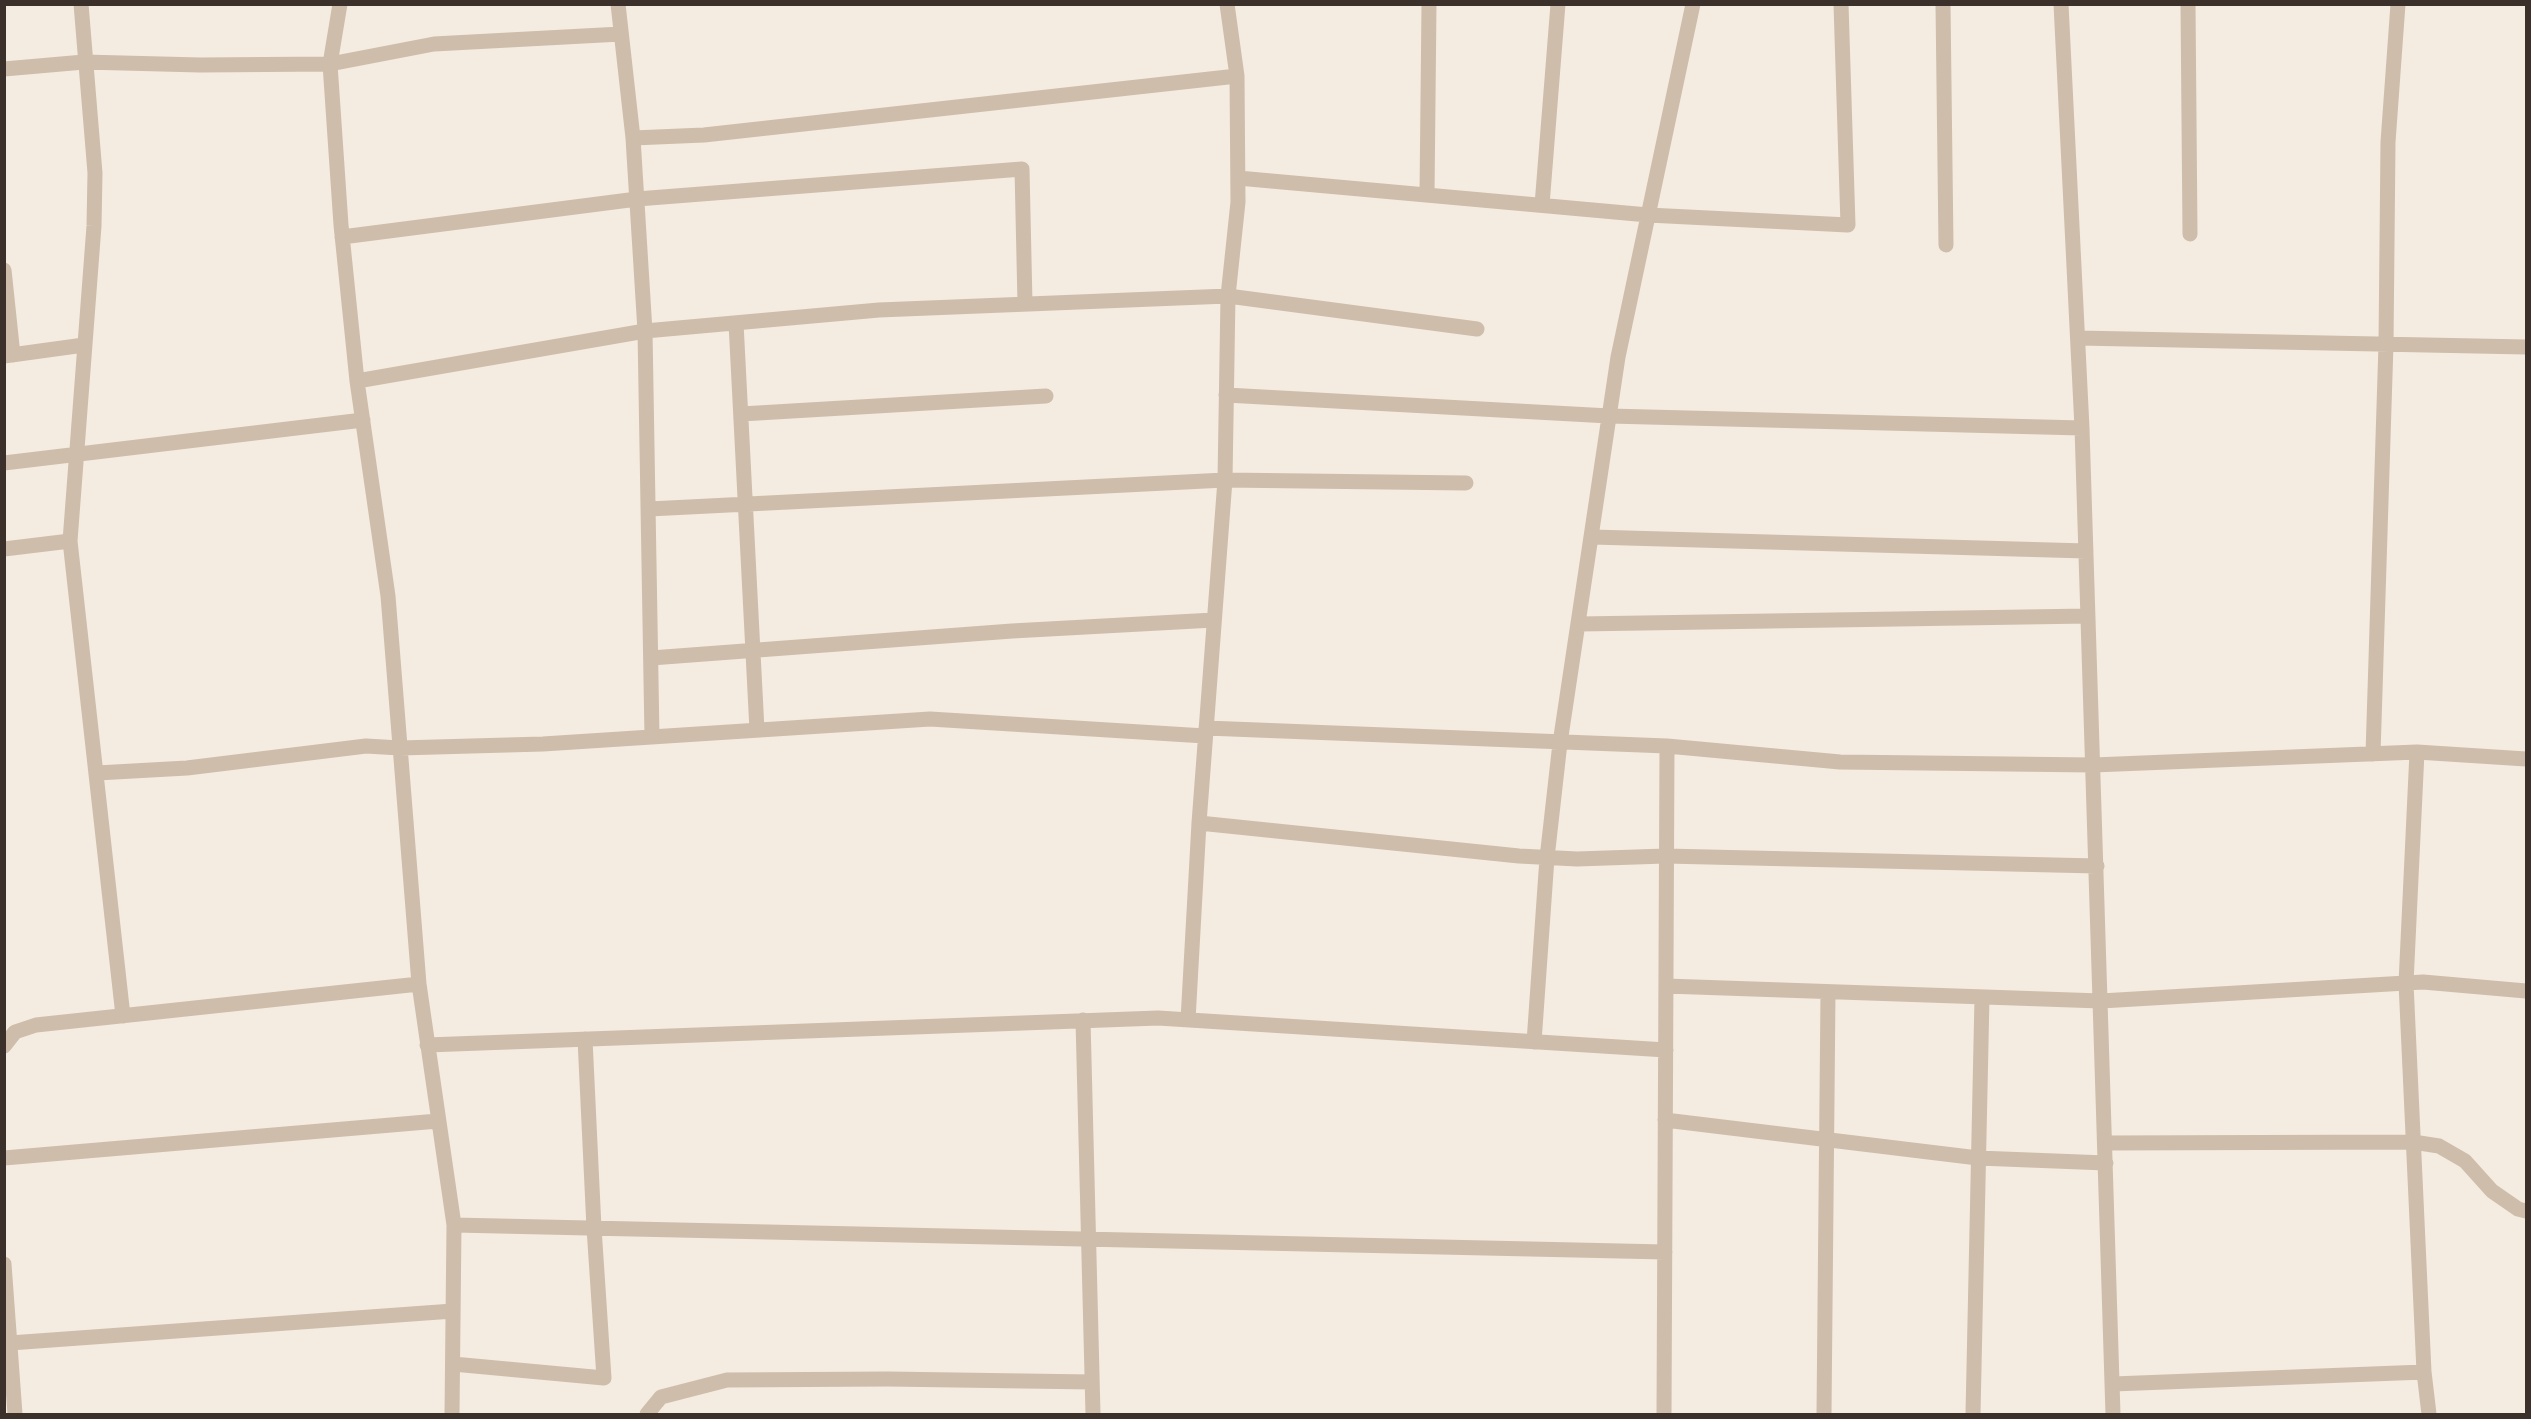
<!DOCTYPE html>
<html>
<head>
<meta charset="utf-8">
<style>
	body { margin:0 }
	#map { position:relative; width:2531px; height:1419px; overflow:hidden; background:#f4ece0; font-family:"Work Sans",sans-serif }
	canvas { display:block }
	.frame { position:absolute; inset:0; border:6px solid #3b312a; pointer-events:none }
</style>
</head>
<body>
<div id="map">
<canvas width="2531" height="1419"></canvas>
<div class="frame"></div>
</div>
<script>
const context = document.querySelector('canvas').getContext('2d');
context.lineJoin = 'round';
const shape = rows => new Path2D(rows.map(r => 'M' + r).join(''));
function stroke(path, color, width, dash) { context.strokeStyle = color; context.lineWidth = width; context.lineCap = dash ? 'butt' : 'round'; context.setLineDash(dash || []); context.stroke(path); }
const street = shape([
	[81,4,95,173,94,226,70,541,123,1016],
	[340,4,330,64,341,225,357,381,388,596,419,984,454,1225,452,1414],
	[618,4,633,138,645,331,652,737],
	[1943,4,1946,245],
	[2061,4,2082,428,2113,1414],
	[2188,4,2190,234],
	[4,69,84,62,200,65,330,64,434,44,621,34],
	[633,138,704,135,1237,76],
	[1238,178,1648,215,1848,225,1841,4],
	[1427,195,1429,4],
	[1542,205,1558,4],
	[342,237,637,199,1022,169,1025,304],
	[4,270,13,355],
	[736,323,757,730],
	[2078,338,2526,347],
	[4,356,84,345],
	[357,381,645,331,879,310,1228,296,1477,329],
	[1226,395,1609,416,2082,428],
	[741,414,1046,396],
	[4,463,363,420],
	[649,509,1225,480,1466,483],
	[1592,537,2086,551],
	[4,549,70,541],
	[1579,624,2088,616],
	[651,658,1012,631,1214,620],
	[1206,728,1667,746,1840,762,2093,765,2417,752,2526,759],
	[2373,754,2386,344,2388,142,2398,4],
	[97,773,187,768,366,746,400,748,543,744,930,719,1205,736],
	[1199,823,1519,856,1577,859,1665,856,2097,866],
	[1666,986,2101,1001,2423,982,2526,991],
	[1083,1020,1093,1414],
	[1188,1020,1199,823,1225,480,1228,296,1238,202,1237,76,1227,4],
	[1534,1042,1547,858,1560,743,1618,357,1693,4],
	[427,1045,1158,1018,1666,1050],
	[4,1046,15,1032,36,1025,419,984],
	[1665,1120,1978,1158,2106,1163],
	[2106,1143,2413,1142,2439,1146,2465,1161,2492,1191,2518,1209,2526,1211],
	[4,1158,438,1121],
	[454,1225,1665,1252],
	[4,1264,15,1414],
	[10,1343,453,1311],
	[453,1364,604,1378,594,1228,585,1039],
	[2424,1372,2429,1414],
	[2113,1384,2424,1372,2406,983,2417,752],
	[647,1414,661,1397,727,1380,888,1379,1092,1382],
	[1664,1414,1667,746],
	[1824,1414,1828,992],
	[1973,1414,1982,997]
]);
stroke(street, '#cebdaa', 15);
</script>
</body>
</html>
